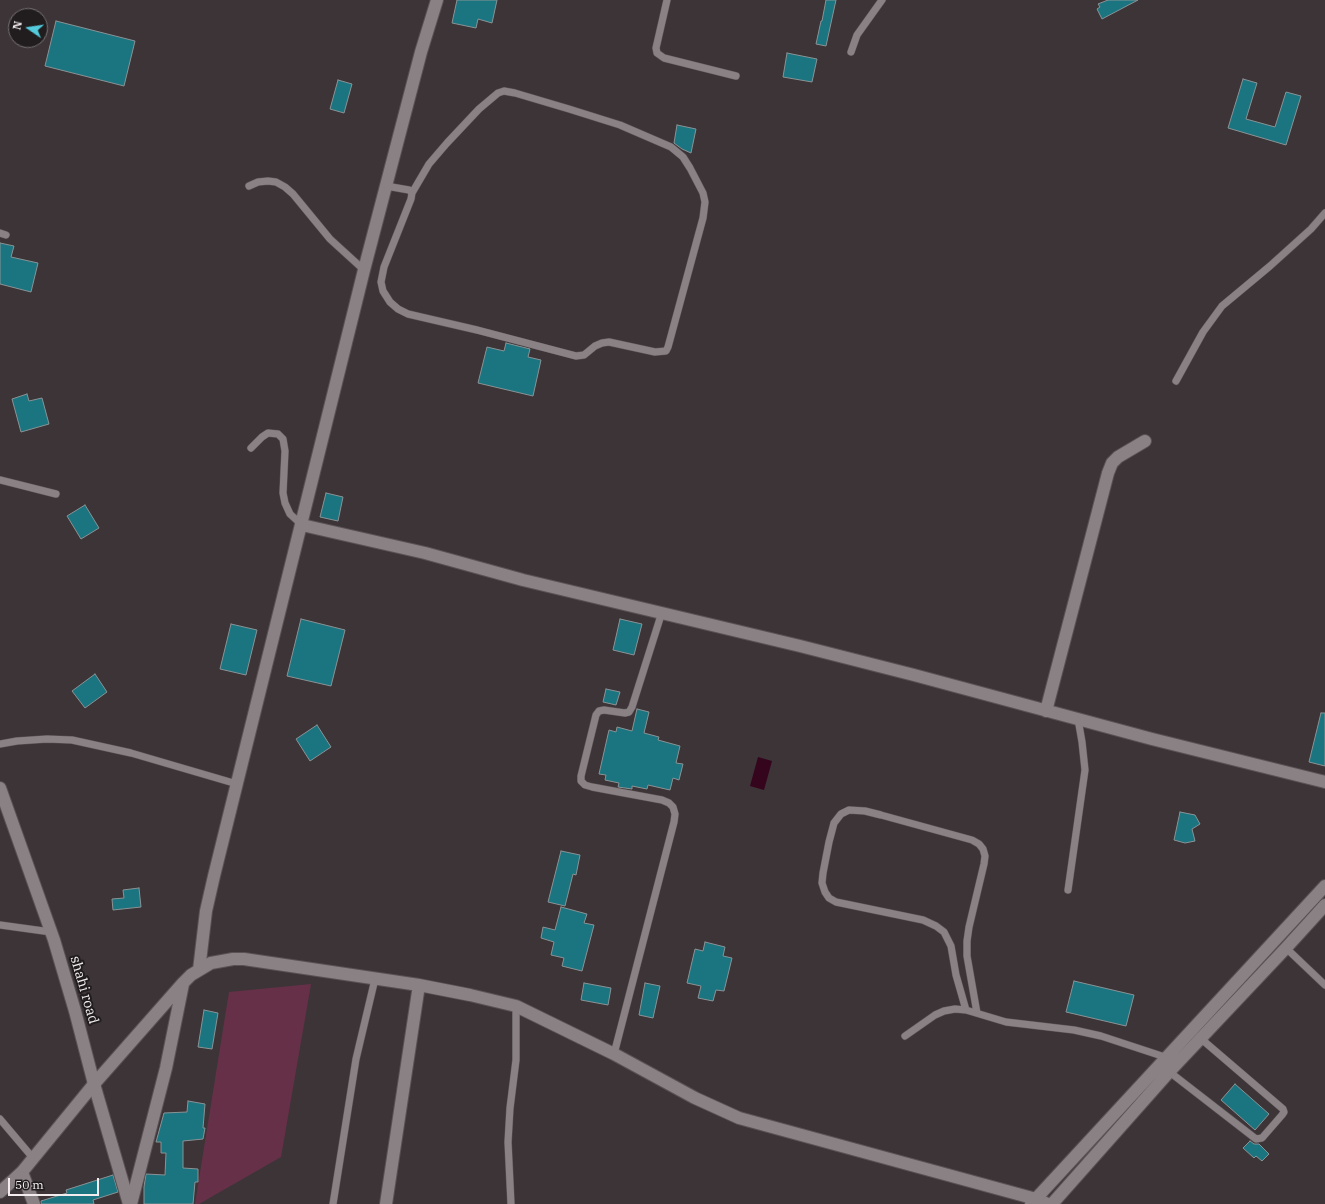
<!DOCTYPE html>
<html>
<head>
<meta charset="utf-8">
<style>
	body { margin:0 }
	#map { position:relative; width:1325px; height:1204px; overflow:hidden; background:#3d3437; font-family:"IBM Plex Serif",serif }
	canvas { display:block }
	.north { position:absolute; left:8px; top:8px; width:40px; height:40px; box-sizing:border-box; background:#211d1e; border:1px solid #757071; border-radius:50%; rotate:283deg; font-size:11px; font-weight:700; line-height:16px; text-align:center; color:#f2ecee }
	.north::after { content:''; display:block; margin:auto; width:14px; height:18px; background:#53cbdc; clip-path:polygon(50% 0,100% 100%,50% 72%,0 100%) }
	.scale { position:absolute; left:8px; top:1178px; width:91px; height:18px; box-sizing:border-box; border:2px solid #f2ecee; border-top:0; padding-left:5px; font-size:12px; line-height:14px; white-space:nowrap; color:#f2ecee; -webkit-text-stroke:3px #211d1e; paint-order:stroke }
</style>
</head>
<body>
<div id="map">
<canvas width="1325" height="1204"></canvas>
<div class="north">N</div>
<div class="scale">50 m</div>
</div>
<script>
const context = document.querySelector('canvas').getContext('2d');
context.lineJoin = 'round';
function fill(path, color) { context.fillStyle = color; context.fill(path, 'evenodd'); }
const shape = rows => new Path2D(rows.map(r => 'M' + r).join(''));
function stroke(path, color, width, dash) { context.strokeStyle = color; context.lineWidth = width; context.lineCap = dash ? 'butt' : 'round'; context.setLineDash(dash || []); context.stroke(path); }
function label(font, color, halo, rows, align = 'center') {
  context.font = font + ' "IBM Plex Serif",serif'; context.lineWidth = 4; context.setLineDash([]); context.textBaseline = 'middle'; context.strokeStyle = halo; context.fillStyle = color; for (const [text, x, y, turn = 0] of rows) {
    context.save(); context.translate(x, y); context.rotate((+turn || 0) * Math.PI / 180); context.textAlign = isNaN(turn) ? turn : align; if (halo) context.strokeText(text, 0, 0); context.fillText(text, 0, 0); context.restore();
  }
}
const green = shape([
	[311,984,281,1157,199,1204,195,1204,229,992]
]);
const water = shape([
	[758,757,772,761,764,790,750,786]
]);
const building = shape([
	[457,0,497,0,492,23,478,19,476,28,452,23,457,0],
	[826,0,836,0,826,46,816,44,821,21,822,21,826,0],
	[1108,0,1138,0,1102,19,1097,9,1100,7,1098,4,1108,0],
	[56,21,135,41,124,86,45,66,56,21],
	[787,53,817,59,812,82,783,77,787,53],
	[1243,79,1257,83,1246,119,1275,127,1286,92,1301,96,1286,145,1228,128,1243,79],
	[338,80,352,84,344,113,330,109,338,80],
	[677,125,696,129,691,153,682,149,674,143,677,125],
	[0,243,14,246,11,257,38,263,31,292,0,284,0,243],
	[506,343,530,349,528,357,541,360,533,396,478,383,487,347,504,351,506,343],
	[27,394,29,401,42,398,49,424,21,432,12,399,27,394],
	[326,493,343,497,338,521,320,517,326,493],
	[85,505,99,528,81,539,67,516,85,505],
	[301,619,345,630,331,686,287,676,301,619],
	[620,619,642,624,634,655,613,650,620,619],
	[231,624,257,630,246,675,220,669,231,624],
	[95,674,107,692,85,708,72,691,95,674],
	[606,689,620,692,616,705,603,702,606,689],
	[637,709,649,712,644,733,659,737,658,740,680,746,676,763,683,764,679,780,673,778,670,790,648,785,647,789,632,786,632,789,618,787,619,783,605,780,606,775,599,774,609,730,616,732,617,727,632,731,637,709],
	[1321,713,1325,713,1325,766,1309,762,1321,713],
	[317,725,331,747,310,761,296,739,317,725],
	[1180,812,1195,815,1200,824,1192,829,1195,841,1185,843,1174,840,1180,812],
	[561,851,580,855,576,875,573,874,565,906,548,902,561,851],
	[139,888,141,907,113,910,112,899,124,898,123,890,139,888],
	[561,907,587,914,584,923,594,925,582,971,562,966,564,958,551,955,554,942,541,938,543,927,555,930,561,907],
	[705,942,725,947,723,956,732,958,724,991,716,990,713,1001,698,998,701,986,687,983,695,949,703,951,705,942],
	[1074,981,1134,995,1126,1026,1066,1012,1074,981],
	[584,983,611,988,608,1005,581,1000,584,983],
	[645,983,660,986,653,1018,639,1015,645,983],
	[204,1010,218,1013,212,1049,198,1047,204,1010],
	[1235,1084,1269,1114,1255,1130,1221,1100,1235,1084],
	[188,1101,205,1104,203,1128,205,1128,203,1139,183,1141,183,1168,198,1169,198,1182,195,1182,193,1204,144,1204,144,1187,146,1174,165,1175,166,1153,161,1153,161,1142,156,1142,164,1113,187,1112,188,1101],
	[1250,1141,1254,1144,1259,1144,1269,1154,1262,1161,1256,1156,1254,1158,1243,1148,1250,1141],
	[113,1175,118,1192,93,1200,94,1204,41,1204,41,1201,67,1193,66,1190,113,1175]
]);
const lane = shape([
	[667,0,656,48,657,53,664,58,736,76],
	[851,52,857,35,882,0],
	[249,186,258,182,268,181,276,182,285,187,293,194,330,239,364,270],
	[386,186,409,190,412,193,411,199,384,267,381,282,383,291,390,302,398,309,408,314,477,330,576,356,584,355,595,346,602,343,609,342,655,352,666,351,668,347,703,218,705,202,703,193,690,168,683,157,671,147,620,125,569,109,515,93,504,91,498,93,479,109,447,143,429,164,412,193],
	[0,233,6,235],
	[1176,381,1203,332,1222,306,1270,266,1311,229,1325,213],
	[251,448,262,437,268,433,278,434,283,439,285,451,283,493,285,503,290,514,302,525],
	[0,480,56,494],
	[0,744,17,741,47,739,72,740,131,753,237,784],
	[1068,890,1085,770,1082,742,1078,719],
	[0,925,51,932],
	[1286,948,1325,985],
	[966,1010,956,975,951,946,944,932,936,926,923,920,836,902,829,898,825,892,822,883,823,873,829,842,834,823,841,814,849,810,865,811,881,815,972,840,979,844,983,849,985,856,984,864,969,927,967,941,967,956,977,1013],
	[905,1036,935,1015,944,1011,955,1009,966,1010,1006,1022,1074,1030,1101,1036,1168,1058],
	[614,1054,674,822,675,814,673,807,669,803,662,800,592,787,585,785,581,781,581,776,596,715,599,711,604,710,625,713,629,712,632,707,662,612],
	[1167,1070,1256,1139,1262,1138,1282,1115,1284,1112,1283,1109,1199,1037],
	[0,1119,33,1158],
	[333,1204,356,1059,375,979],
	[511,1204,508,1142,510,1108,516,1060,516,1006]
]);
const street = shape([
	[302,525,425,553,523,580,800,646,914,675,1152,739,1325,782],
	[1046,711,1108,473,1112,463,1118,457,1145,441],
	[199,970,206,911,214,876,364,270,421,52,437,0],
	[22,1172,34,1204],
	[0,1192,22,1172,94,1084,183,983,191,975,211,963,233,959,244,959,419,985,470,995,516,1006,614,1054,695,1098,739,1118,1036,1199,1048,1204],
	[131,1204,166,1068,183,984],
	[386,1204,419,985]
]);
const secondary = shape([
	[0,788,54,940,75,1011,94,1084,129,1204],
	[1031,1204,1325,886],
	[1052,1204,1169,1072,1286,948,1325,905]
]);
const streetNames = [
	["shahi road",84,990,74]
];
fill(green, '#663148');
fill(water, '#35041d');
fill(building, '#1b7581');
stroke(building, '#899395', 1);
stroke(lane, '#595255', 8);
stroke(street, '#595255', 14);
stroke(secondary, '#595255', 14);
stroke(lane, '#8a8184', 7);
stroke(street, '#8a8184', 12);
stroke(secondary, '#8a8184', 12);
label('14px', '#f2ecee', '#211d1e', streetNames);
</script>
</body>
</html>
